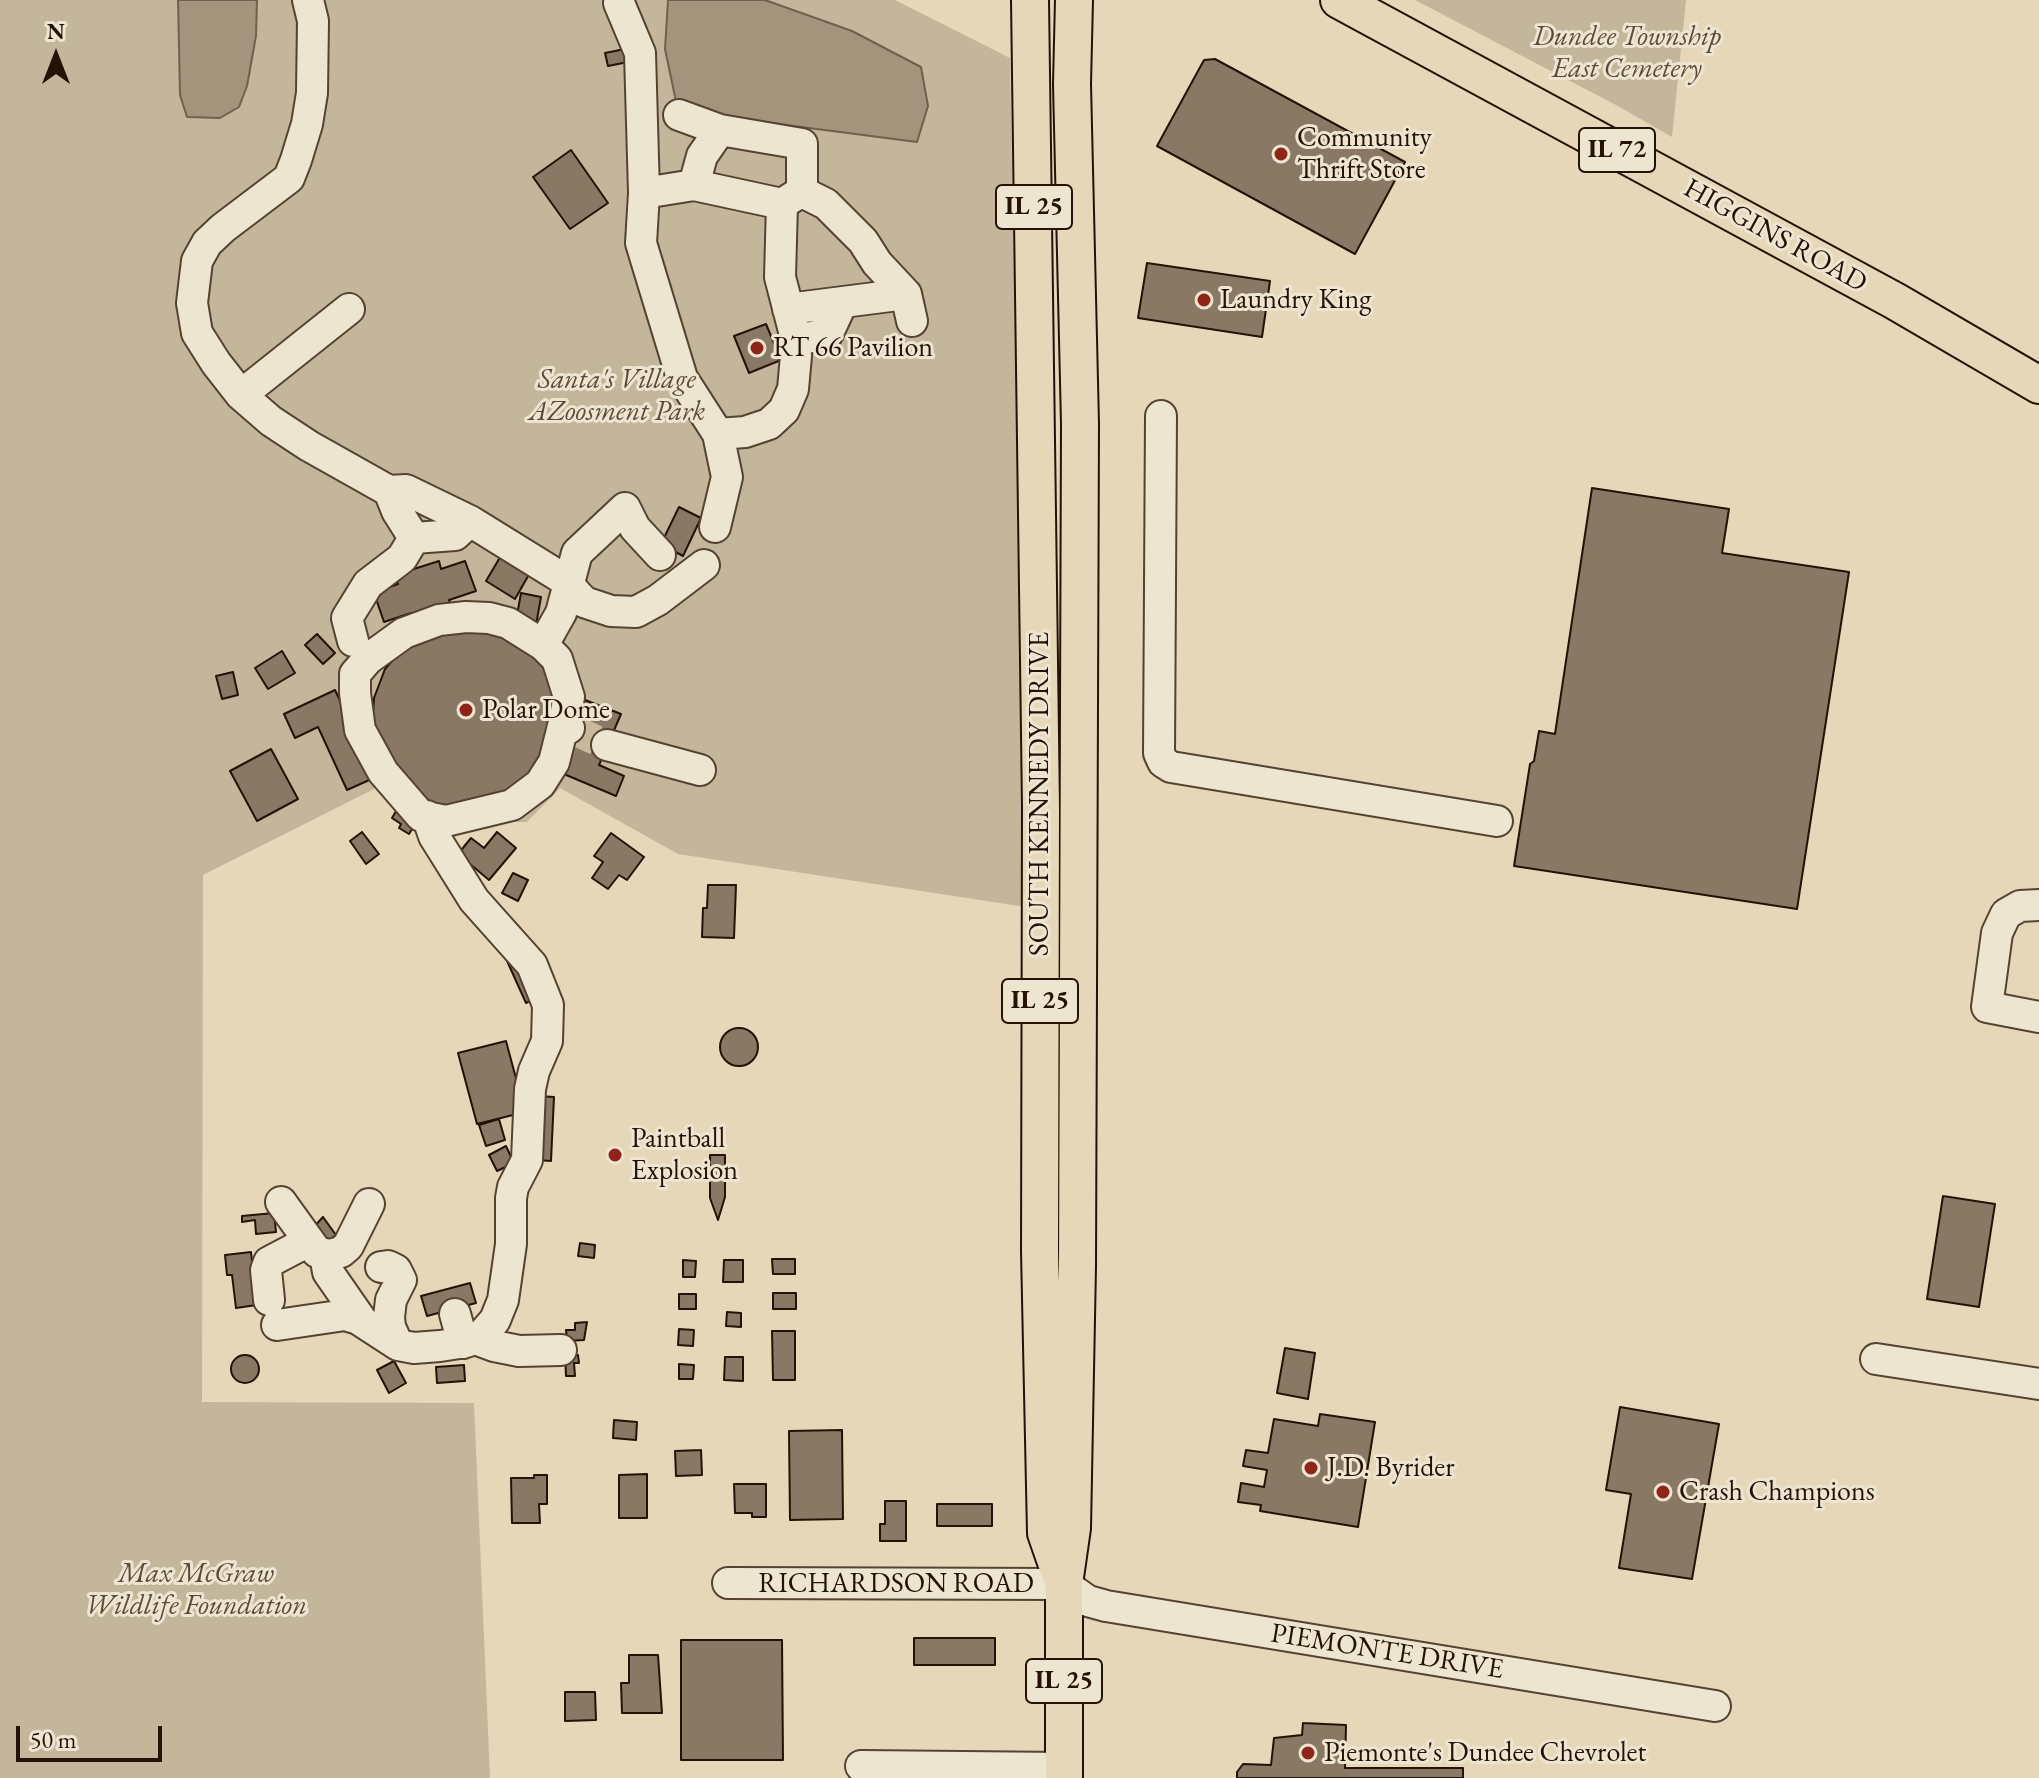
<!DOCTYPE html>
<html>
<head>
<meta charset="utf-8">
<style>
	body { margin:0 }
	#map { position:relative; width:2039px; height:1778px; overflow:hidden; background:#e5d7b8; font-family:"EB Garamond",serif }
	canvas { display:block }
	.north { position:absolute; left:16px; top:16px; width:80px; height:80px; -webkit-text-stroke:6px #eee5d1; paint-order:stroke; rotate:0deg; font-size:22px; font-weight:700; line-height:32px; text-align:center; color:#251206 }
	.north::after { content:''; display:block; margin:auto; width:28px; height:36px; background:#251206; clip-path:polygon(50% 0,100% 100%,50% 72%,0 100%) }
	.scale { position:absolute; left:16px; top:1726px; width:146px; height:36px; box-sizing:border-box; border:4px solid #251206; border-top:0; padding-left:10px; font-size:24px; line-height:28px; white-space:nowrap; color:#251206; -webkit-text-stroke:6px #eee5d1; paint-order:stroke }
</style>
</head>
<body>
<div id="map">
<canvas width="2039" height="1778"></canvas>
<div class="north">N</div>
<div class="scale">50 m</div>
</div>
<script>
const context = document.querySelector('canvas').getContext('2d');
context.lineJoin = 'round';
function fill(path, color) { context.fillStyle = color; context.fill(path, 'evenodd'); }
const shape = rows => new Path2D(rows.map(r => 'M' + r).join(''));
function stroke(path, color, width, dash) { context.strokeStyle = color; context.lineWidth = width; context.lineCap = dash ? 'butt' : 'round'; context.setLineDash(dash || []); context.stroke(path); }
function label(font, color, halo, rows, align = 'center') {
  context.font = font + ' "EB Garamond",serif'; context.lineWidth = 6; context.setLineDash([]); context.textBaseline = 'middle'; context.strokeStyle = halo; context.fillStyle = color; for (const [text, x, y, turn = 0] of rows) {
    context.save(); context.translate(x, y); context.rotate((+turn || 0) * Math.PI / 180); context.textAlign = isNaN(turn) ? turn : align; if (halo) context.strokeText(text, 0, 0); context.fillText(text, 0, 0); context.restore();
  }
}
const green = shape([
	[0,0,895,0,1010,58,1026,907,678,854,560,788,527,822,442,822,382,785,203,875,202,1402,474,1403,490,1778,0,1778],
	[1415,0,1686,0,1672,137,1616,105]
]);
const water = shape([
	[178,0,257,0,256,36,247,86,239,107,220,118,187,117,180,95,178,0],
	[668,0,765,0,852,31,921,67,928,106,917,142,678,111,665,49,668,0]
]);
const building = shape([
	[630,48,633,61,608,66,605,53,630,48],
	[1215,59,1405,162,1355,254,1157,146,1204,60,1215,59],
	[571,150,608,203,570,229,533,177,571,150],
	[1147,263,1270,281,1262,337,1138,318,1147,263],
	[766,324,781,360,749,373,734,336,766,324],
	[1592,488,1729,509,1722,553,1849,572,1797,909,1514,866,1530,764,1534,761,1539,731,1555,734,1592,488],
	[679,507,701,518,683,556,661,544,679,507],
	[502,554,531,571,515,599,486,581,502,554],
	[439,561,441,569,465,561,476,591,449,600,452,608,414,621,411,613,384,622,374,593,398,584,395,575,439,561],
	[521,593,541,597,536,625,516,621,521,593],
	[464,624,523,643,544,665,557,692,538,779,456,812,426,803,381,760,372,730,374,698,385,669,406,645,464,624],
	[317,634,335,653,323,664,305,645,317,634],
	[282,651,295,673,268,689,255,668,282,651],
	[233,672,238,695,222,699,216,676,233,672],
	[335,690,376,777,347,790,318,727,295,738,284,714,335,690],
	[585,700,621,714,599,765,624,776,616,796,552,769,585,700],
	[271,749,298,799,257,821,230,771,271,749],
	[399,806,423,819,416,831,412,829,409,834,399,828,401,824,392,818,399,806],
	[362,832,379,854,366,864,350,841,362,832],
	[497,832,516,848,489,880,458,854,471,838,484,848,497,832],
	[611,833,644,857,627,880,619,875,608,889,592,878,603,862,594,856,611,833],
	[513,873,528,880,518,901,502,893,513,873],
	[708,885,736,885,734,938,702,937,703,908,707,908,708,885],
	[512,949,534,999,526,1003,503,952,512,949],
	'720 1047a19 19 0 1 1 38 0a19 19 0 1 1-38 0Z',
	[506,1041,525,1112,477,1124,458,1053,506,1041],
	[539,1096,554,1097,551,1161,536,1160,539,1096],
	[499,1119,505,1140,486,1146,479,1125,499,1119],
	[506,1146,514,1163,497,1171,489,1155,506,1146],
	[710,1155,725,1155,725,1197,718,1220,710,1198,710,1155],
	[1943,1196,1995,1204,1979,1307,1927,1299,1943,1196],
	[274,1213,276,1232,256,1234,255,1220,242,1222,242,1216,274,1213],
	[323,1217,336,1235,321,1246,310,1231,323,1217],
	[580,1243,595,1245,594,1258,578,1256,580,1243],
	[251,1252,257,1305,236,1308,232,1275,227,1275,225,1255,251,1252],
	[772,1259,795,1259,795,1274,773,1274,772,1259],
	[683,1260,696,1261,695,1277,683,1277,683,1260],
	[724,1260,743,1260,743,1282,723,1282,724,1260],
	[470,1283,476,1303,427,1316,421,1296,470,1283],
	[773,1293,796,1293,796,1309,773,1309,773,1293],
	[679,1294,696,1294,696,1309,679,1309,679,1294],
	[727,1312,741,1313,741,1327,726,1326,727,1312],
	[587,1322,584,1340,567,1341,566,1330,575,1330,575,1323,587,1322],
	[679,1329,694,1330,693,1346,678,1345,679,1329],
	[772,1331,795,1331,795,1380,773,1380,772,1331],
	[1285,1348,1315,1353,1308,1399,1277,1393,1285,1348],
	[565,1355,578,1355,579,1363,574,1363,575,1376,566,1376,565,1355],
	'231 1369a14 14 0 1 1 28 0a14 14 0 1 1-28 0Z',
	[725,1357,743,1357,743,1381,724,1380,725,1357],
	[394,1361,406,1383,389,1393,377,1370,394,1361],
	[679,1364,694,1365,693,1379,679,1379,679,1364],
	[464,1365,465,1381,437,1383,436,1367,464,1365],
	[1620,1407,1719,1424,1692,1579,1619,1568,1631,1494,1606,1490,1620,1407],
	[1320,1414,1375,1422,1358,1527,1260,1511,1261,1505,1238,1502,1241,1483,1264,1487,1267,1470,1243,1466,1246,1450,1268,1453,1274,1419,1318,1426,1320,1414],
	[614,1420,637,1422,636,1440,613,1438,614,1420],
	[842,1430,843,1519,790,1520,789,1431,842,1430],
	[701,1450,702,1475,676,1476,675,1451,701,1450],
	[647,1474,647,1518,619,1518,619,1475,647,1474],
	[534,1475,547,1475,547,1504,539,1504,540,1523,512,1523,511,1478,534,1478,534,1475],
	[734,1484,766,1484,766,1517,752,1517,752,1513,735,1513,734,1484],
	[885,1501,906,1501,906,1541,880,1541,880,1524,885,1524,885,1501],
	[937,1504,992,1504,992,1526,937,1526,937,1504],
	[914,1638,995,1638,995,1665,914,1665,914,1638],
	[681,1640,782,1640,783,1760,681,1760,681,1640],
	[629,1655,658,1655,662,1713,622,1713,621,1683,629,1683,629,1655],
	[565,1692,595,1692,596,1720,565,1721,565,1692],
	[1303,1723,1346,1725,1345,1768,1463,1768,1463,1778,1237,1778,1237,1772,1243,1764,1271,1765,1274,1738,1302,1735,1303,1723]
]);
const minorTunnel = shape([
	[569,728,607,745]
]);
const minor = shape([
	[308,0,313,21,312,93,307,124,296,160,289,178,223,228,207,243,197,261,192,303,197,333,216,363,241,395,271,421,309,446,389,491,406,490,470,521,562,578,584,602,611,611,636,612,658,600,704,565],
	[619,3,640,53,644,193,641,243,682,378,718,434,727,477,715,527],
	[679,115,720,130,802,144,802,192],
	[694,185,702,156,720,130],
	[802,192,826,204,863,241,877,263,906,294,912,321],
	[644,193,694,185,782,204,799,193],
	[788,309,906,294],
	[795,341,828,333,842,303],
	[241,395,349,309],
	[1161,416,1159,753,1163,762,1171,767,1497,821],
	[718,434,745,432,769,424,784,410,793,389,796,356,795,335,780,277,782,204],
	[389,491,397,511,414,538],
	[414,538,455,535,470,521],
	[353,641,347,618,368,584,402,558,414,538],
	[543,645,508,623,489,618,466,617,439,620,404,633,368,659,355,674,355,693,360,730,383,772,421,816,446,821,512,805,540,784,554,762,563,726],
	[569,728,563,726,569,697,557,659,543,645,561,613,577,553,625,508,635,528,660,555],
	[607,745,700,770],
	[2039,905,2020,906,2006,914,1997,933,1987,1007,2039,1017],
	[281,1202,317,1252,330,1255,341,1252,348,1246,369,1204],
	[325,1255,328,1272,362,1321],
	[381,1267,388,1266,396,1270,401,1280,391,1300,389,1317,390,1327,398,1345],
	[269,1300,266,1270,269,1262,309,1241],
	[455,1314,463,1343],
	[277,1325,345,1315,358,1319,398,1345,414,1348,440,1346,466,1342,481,1336,495,1320,503,1300,511,1244,511,1198,513,1187,527,1160,530,1089,534,1071,547,1041,548,1005,532,965,474,900,434,836,427,816],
	[475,1339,494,1346,519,1351,561,1350],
	[1876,1359,2039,1384],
	[728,1583,1064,1584,1088,1601,1106,1606,1715,1706],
	[861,1766,1064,1768]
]);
const major = shape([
	[1030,0,1041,807,1040,1251,1046,1533,1062,1579],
	[1339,0,1895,301,2039,385],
	[1064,1778,1064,1584,1072,1528,1077,1266,1080,424,1072,84,1074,0]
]);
const markers = [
	[1281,154,8,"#8f2418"],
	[1204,300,8,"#8f2418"],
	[757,348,8,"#8f2418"],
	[466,710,8,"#8f2418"],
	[615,1155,8,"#8f2418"],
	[1311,1468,8,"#8f2418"],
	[1663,1492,8,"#8f2418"],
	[1308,1753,8,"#8f2418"]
];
const shields = [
	[1617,150,76],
	[1034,207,76],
	[1040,1001,76],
	[1064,1681,76]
];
const shieldNames = [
	["IL 72",1617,150],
	["IL 25",1034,207],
	["IL 25",1040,1001],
	["IL 25",1064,1681]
];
const parkNames = [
	["Dundee Township",1627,37],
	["East Cemetery",1627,69],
	["Santa's Village",617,380],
	["AZoosment Park",617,412],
	["Max McGraw",196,1574],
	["Wildlife Foundation",196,1606]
];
const poiNames = [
	["Community",1297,138],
	["Thrift Store",1297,170],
	["Laundry King",1220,300],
	["RT 66 Pavilion",773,348],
	["Polar Dome",482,710],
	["Paintball",631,1139],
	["Explosion",631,1171],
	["J.D. Byrider",1327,1468],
	["Crash Champions",1679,1492],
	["Piemonte's Dundee Chevrolet",1324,1753]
];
const streetNames = [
	["HIGGINS ROAD",1775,236,29],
	["SOUTH KENNEDY DRIVE",1040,794,-90],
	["RICHARDSON ROAD",896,1584],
	["PIEMONTE DRIVE",1387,1652,9]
];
fill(green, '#c4b69a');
fill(water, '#a4947b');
stroke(water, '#71604c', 2);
fill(building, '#897863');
stroke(building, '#251206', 2);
stroke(minorTunnel, '#c8b99d', 30, [30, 15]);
stroke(minor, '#554332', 34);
stroke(major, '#251206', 40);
stroke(minor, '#eee5d1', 30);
stroke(major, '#e5d7b8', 36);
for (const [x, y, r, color] of markers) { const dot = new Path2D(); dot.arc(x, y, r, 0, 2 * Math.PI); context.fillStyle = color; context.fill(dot); stroke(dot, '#eee5d1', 3); }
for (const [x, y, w] of shields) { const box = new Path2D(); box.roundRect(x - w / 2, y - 22, w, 44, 6); context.fillStyle = '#eee5d1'; context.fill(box); stroke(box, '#251206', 2); }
label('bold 26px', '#251206', null, shieldNames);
label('italic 28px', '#5d4b3a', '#eee5d1', parkNames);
label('28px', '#251206', '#eee5d1', poiNames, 'left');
label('28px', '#251206', '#eee5d1', streetNames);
</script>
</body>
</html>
